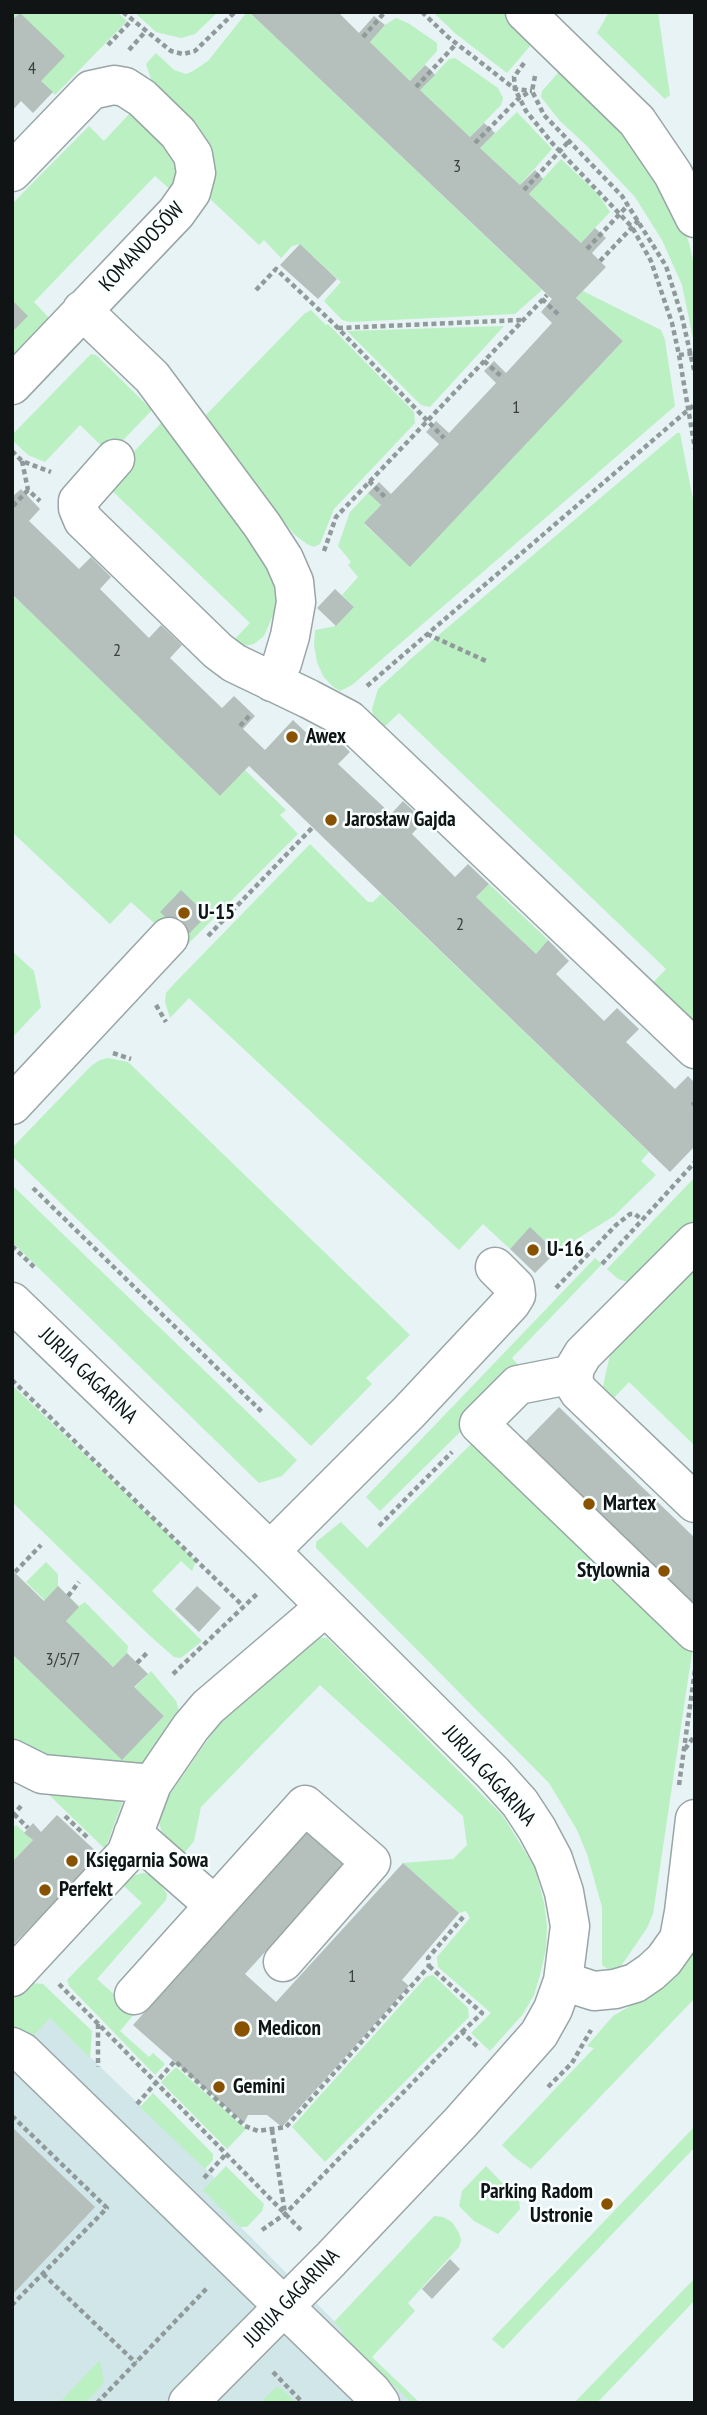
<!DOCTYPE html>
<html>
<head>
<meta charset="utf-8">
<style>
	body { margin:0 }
	#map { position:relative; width:707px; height:2415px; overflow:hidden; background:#e7f3f4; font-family:"PT Sans Narrow",sans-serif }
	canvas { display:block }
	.frame { position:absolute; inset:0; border:14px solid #101414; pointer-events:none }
</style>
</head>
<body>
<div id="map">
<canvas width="707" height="2415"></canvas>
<div class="frame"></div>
</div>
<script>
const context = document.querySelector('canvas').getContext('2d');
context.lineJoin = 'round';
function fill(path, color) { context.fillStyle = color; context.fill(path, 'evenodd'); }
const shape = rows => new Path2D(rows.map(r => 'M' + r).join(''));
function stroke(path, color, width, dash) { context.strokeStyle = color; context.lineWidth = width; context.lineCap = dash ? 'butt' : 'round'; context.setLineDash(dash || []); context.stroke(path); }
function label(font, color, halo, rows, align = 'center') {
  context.font = font + ' "PT Sans Narrow",sans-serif'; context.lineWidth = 5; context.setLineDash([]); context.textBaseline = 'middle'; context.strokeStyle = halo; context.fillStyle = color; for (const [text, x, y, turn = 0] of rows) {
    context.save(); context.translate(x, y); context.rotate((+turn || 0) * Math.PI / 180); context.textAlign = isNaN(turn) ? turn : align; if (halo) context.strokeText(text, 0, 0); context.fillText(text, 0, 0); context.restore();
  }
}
const built = shape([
	[50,2018,215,2178,204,2190,344,2331,419,2403,12,2403,12,2028,24,2031]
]);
const green = shape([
	[12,12,117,12,127,21,55,95,41,81,20,13,12,20],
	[134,12,218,12,195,34,181,38,156,32],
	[247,12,249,12,542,290,515,314,350,322,342,320,324,301,341,282,300,244,292,246,281,258,264,240,259,245,207,196,152,82,146,64,156,53,174,70,186,74,193,71,208,61],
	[433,12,508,12,536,39,507,73,456,34],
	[609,12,658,12,670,95,665,99,597,33],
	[396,18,408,23,437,43,437,51,410,81,370,42,385,25],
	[455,58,498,88,503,98,501,105,470,137,420,90,449,59],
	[566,64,613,110,675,203,689,243,695,269,695,348,682,285,662,240,635,197,587,146,560,121,541,97,542,91],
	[131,112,171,149,179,173,173,192,155,176,34,302,51,320,12,360,12,204,89,126,104,141],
	[517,112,552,149,520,185,480,148],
	[561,159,598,194,610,212,581,243,529,194],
	[583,291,661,330,665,340,675,406,352,685,340,691,332,686,323,676,317,662,314,645,315,630,336,626,354,607,342,595,358,577,348,565,351,562,338,546,350,512,368,493,381,505,364,524,410,566,623,341,576,298],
	[311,310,326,325,328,324,414,412,415,423,334,509,320,544,314,547,307,544,295,535,228,454,204,417,304,314],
	[504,326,430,407,421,405,347,331],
	[91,354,96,355,152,410,110,454,80,425,45,462,28,455,12,440,12,435],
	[165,419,275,572,278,604,264,636,254,644,244,646,231,643,250,623,104,483],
	[677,433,680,433,695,510,695,1033,647,989,666,969,399,713,380,731,374,721,372,709,378,689,414,656],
	[12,594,220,796,245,770,286,810,280,815,298,834,183,949,131,902,110,924,12,832],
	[310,844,368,902,373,902,381,894,649,1152,641,1161,656,1175,614,1216,556,1252,530,1228,510,1249,483,1224,459,1250,189,998,170,1018,165,1002,166,993,172,986],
	[489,884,548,940,536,954,476,897],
	[12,951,34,971,41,1007,12,1038],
	[108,1058,128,1062,410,1335,366,1378,372,1384,311,1446,12,1156,12,1148,91,1066,100,1060],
	[695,1177,695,1225,634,1284,618,1279,607,1269],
	[12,1185,297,1460,282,1476,259,1483,12,1242],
	[595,1258,602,1264,512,1358,523,1370,380,1511,366,1497],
	[695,1267,695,1446,629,1382,611,1401,602,1391,611,1350],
	[12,1385,196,1561,192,1571,181,1561,152,1591,202,1641,181,1658,174,1657,149,1635,12,1502],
	[472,1443,693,1646,653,1914,647,1928,619,1969,614,1973,602,1965,602,1907,587,1854,577,1830,549,1783,316,1548,316,1542,341,1522,367,1548],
	[46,1562,58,1574,58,1586,79,1606,85,1602,128,1646,127,1653,113,1667,26,1582],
	[314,1637,327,1638,503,1816,535,1868,544,1903,547,1926,546,1949,540,1975,534,1995,523,2014,490,2051,471,2033,491,2013,438,1967,437,1957,470,1918,466,1911,459,1913,403,1863,453,1859,467,1845,463,1816,320,1685,201,1807,194,1841,182,1856,162,1834,157,1813,222,1719],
	[12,1654,122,1759,164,1716,134,1688,151,1671,176,1701,180,1714,153,1768,47,1765,12,1750],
	[58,1790,125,1795,105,1849,48,1794],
	[16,1825,33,1840,12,1862,12,1829],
	[143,1873,153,1875,157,1879,167,1894,166,1900,97,1979,135,2013,120,2031,149,2057,153,2053,165,2064,155,2075,69,1986,67,1980,142,1903,124,1886,132,1876],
	[695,1936,695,1998,531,2169,513,2156,502,2145,594,2048,587,2046,613,2016,644,1998],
	[433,1975,468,2008,469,2017,325,2162,292,2127,426,1977],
	[33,1983,43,1984,92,2031,90,2058,50,2018,32,2037,24,2031,12,2028,12,2000,25,1986],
	[176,2067,246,2129,227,2149,161,2082],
	[153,2093,213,2154,213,2160,205,2169,140,2107],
	[695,2126,695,2147,503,2349,492,2339],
	[226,2166,264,2204,262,2211,247,2227,240,2227,203,2190],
	[486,2166,519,2200,520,2209,498,2234,474,2221,459,2206,462,2191],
	[434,2216,443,2217,452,2222,459,2233,461,2240,459,2247,408,2303,415,2311,372,2357,420,2403,412,2403,342,2335,343,2331,334,2322],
	[695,2278,695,2300,597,2403,574,2403],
	[100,2360,104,2383,85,2403,59,2403],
	[276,2387,282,2389,296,2403,260,2403]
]);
const building = shape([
	[249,12,338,12,359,33,374,16,385,25,370,42,410,81,425,65,431,70,435,75,420,90,470,137,484,123,490,128,495,133,480,148,520,185,535,170,538,173,543,179,529,194,581,243,595,228,606,238,592,253,606,267,576,298,623,341,410,567,364,523,381,505,368,493,379,482,391,494,439,444,426,432,436,421,449,433,496,383,484,371,494,361,506,373,552,323,541,312,552,299],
	[20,13,65,56,41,81,53,92,33,113,21,101,12,111,12,20],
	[300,244,337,279,318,299,280,265],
	[12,300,28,316,12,332],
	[21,489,40,509,29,521,79,569,91,557,111,577,100,589,149,638,161,625,182,645,170,658,222,708,234,696,255,716,243,729,265,750,293,720,318,744,330,732,350,752,338,764,391,814,403,801,424,821,412,834,455,877,468,864,489,884,476,897,536,954,548,940,569,961,556,974,604,1021,617,1008,639,1029,626,1042,675,1089,688,1076,695,1083,695,1146,670,1172,249,766,220,796,12,594,12,497],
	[335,589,354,607,336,626,317,608],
	[181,890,207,915,186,937,160,912],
	[530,1227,556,1252,535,1273,510,1249],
	[559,1407,695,1538,695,1619,518,1449],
	[12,1570,44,1601,58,1586,79,1607,66,1621,113,1667,127,1653,148,1674,134,1687,164,1716,122,1760,12,1654],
	[197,1586,221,1608,199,1632,175,1609],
	[57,1815,100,1855,12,1946,12,1862,33,1840,24,1833,33,1823,41,1832],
	[307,1831,345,1864,245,1974,276,2002,403,1863,459,1913,402,1980,409,1986,282,2127,267,2115,248,2115,244,2123,133,2025],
	[12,2127,95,2207,12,2295],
	[450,2259,460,2269,432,2299,422,2289]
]);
const path = shape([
	[123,12,171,51,183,54,195,51,235,12],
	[422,12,448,37,515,89,532,91],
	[363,37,385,12],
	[108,45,132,20],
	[129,50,145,32],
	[524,63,514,77,515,89,526,111,553,144,632,227,651,261,672,323,679,355,695,449],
	[535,76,532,91,544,115,622,196,666,266,682,317,695,374],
	[416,87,456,44],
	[475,143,519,98,531,91],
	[524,190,569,141],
	[587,249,628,205],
	[600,261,639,220],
	[256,290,276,269,334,324,444,438],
	[542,299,560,316],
	[338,328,521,320],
	[679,355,695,353],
	[484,361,502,377],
	[12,451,22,461,51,472],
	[22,461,28,490,40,501],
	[369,481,387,499],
	[13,506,28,490],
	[324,551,336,517,547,295],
	[427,634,486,661],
	[367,686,695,404],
	[240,726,250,715],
	[208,936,312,828],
	[156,1005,166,1022],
	[113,1053,131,1059],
	[692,1105,695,1103],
	[33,1188,262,1412],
	[12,1246,34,1267],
	[602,1264,695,1162],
	[556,1288,616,1225,630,1214,635,1214,641,1219],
	[12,1380,243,1606],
	[379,1526,452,1452],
	[15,1572,41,1545],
	[68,1596,79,1582],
	[137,1663,149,1651],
	[173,1674,259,1592],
	[685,1749,695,1735],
	[679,1785,695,1670],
	[14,1814,28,1828],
	[12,1816,21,1806],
	[65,1816,89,1839],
	[429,1966,482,2013,462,2032],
	[59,1984,303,2232],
	[98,2024,98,2067],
	[548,2087,572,2063,591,2030],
	[137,2104,175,2061,245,2126,258,2131,286,2127,429,1966,428,1958,464,1916],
	[12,2116,107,2208,12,2305],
	[272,2130,285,2213],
	[204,2178,226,2154],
	[262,2230,285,2214,462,2032,477,2046],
	[43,2274,136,2363],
	[273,2372,303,2403],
	[97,2403,208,2287]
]);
const minor = shape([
	[525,12,637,121,673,174,695,218],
	[12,172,91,90,114,85,125,87,142,98,178,133,193,155,196,173,191,192,176,213,12,385],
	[82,310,152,377,262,525,284,559,294,582,296,602,290,636,282,663,272,682],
	[115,459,78,501,78,508,83,520,218,651,234,663,309,699,349,720,695,1049],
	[12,1105,169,937],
	[695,1242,583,1354,574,1369,573,1382,579,1392,695,1503],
	[12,1302,270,1551,493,1773,520,1803,537,1829,553,1859,564,1892,570,1926,563,1981,553,2009,539,2034,461,2122,330,2260,188,2403],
	[574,1374,518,1385,479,1424,695,1632],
	[270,1551,409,1412,511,1303,516,1295,515,1287,495,1267],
	[12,1759,42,1774,152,1784],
	[133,1834,214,1905],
	[12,1977,126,1854,152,1784,191,1727,208,1707,325,1607],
	[563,1981,594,1991,615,1989,635,1983,651,1972,664,1960,679,1939,684,1912,695,1819],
	[134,1995,305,1805,371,1862,283,1962],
	[12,2047,22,2052,372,2392,380,2403]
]);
const markers = [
	[292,737,7,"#885201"],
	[331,820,7,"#885201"],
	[184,913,7,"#885201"],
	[533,1250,7,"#885201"],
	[589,1504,7,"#885201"],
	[664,1571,7,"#885201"],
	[72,1861,7,"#885201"],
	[45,1890,7,"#885201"],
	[242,2029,9,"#885201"],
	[219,2087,7,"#885201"],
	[607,2204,7,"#885201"]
];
const numberNames = [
	["4",32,69],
	["3",457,167],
	["1",516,408],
	["2",117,651],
	["2",460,925],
	["3/5/7",63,1660],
	["1",352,1977]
];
const streetNames = [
	["KOMANDOSÓW",142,247,-47],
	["JURIJA GAGARINA",88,1376,44],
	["JURIJA GAGARINA",489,1776,48],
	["JURIJA GAGARINA",292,2298,-46]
];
const poiNames = [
	["Awex",306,737],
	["Jarosław Gajda",345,820],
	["U-15",198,913],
	["U-16",547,1250],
	["Martex",603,1504],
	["Stylownia",650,1571,"right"],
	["Księgarnia Sowa",86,1861],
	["Perfekt",59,1890],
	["Medicon",258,2029],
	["Gemini",233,2087],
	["Parking Radom",593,2192,"right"],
	["Ustronie",593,2216,"right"]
];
fill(built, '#d1e6e8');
fill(green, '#baf0c2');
fill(building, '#b5c0bd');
stroke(minor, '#99a5a6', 41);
stroke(path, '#919a9b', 4.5, [5, 3.5]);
stroke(minor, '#fff', 38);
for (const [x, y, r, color] of markers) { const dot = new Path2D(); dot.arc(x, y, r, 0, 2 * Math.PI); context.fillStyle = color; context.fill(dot); stroke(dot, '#faffff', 2.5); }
label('18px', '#393f3e', null, numberNames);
label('21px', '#101414', '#faffff', streetNames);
label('bold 21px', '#101414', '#faffff', poiNames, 'left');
</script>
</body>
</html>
